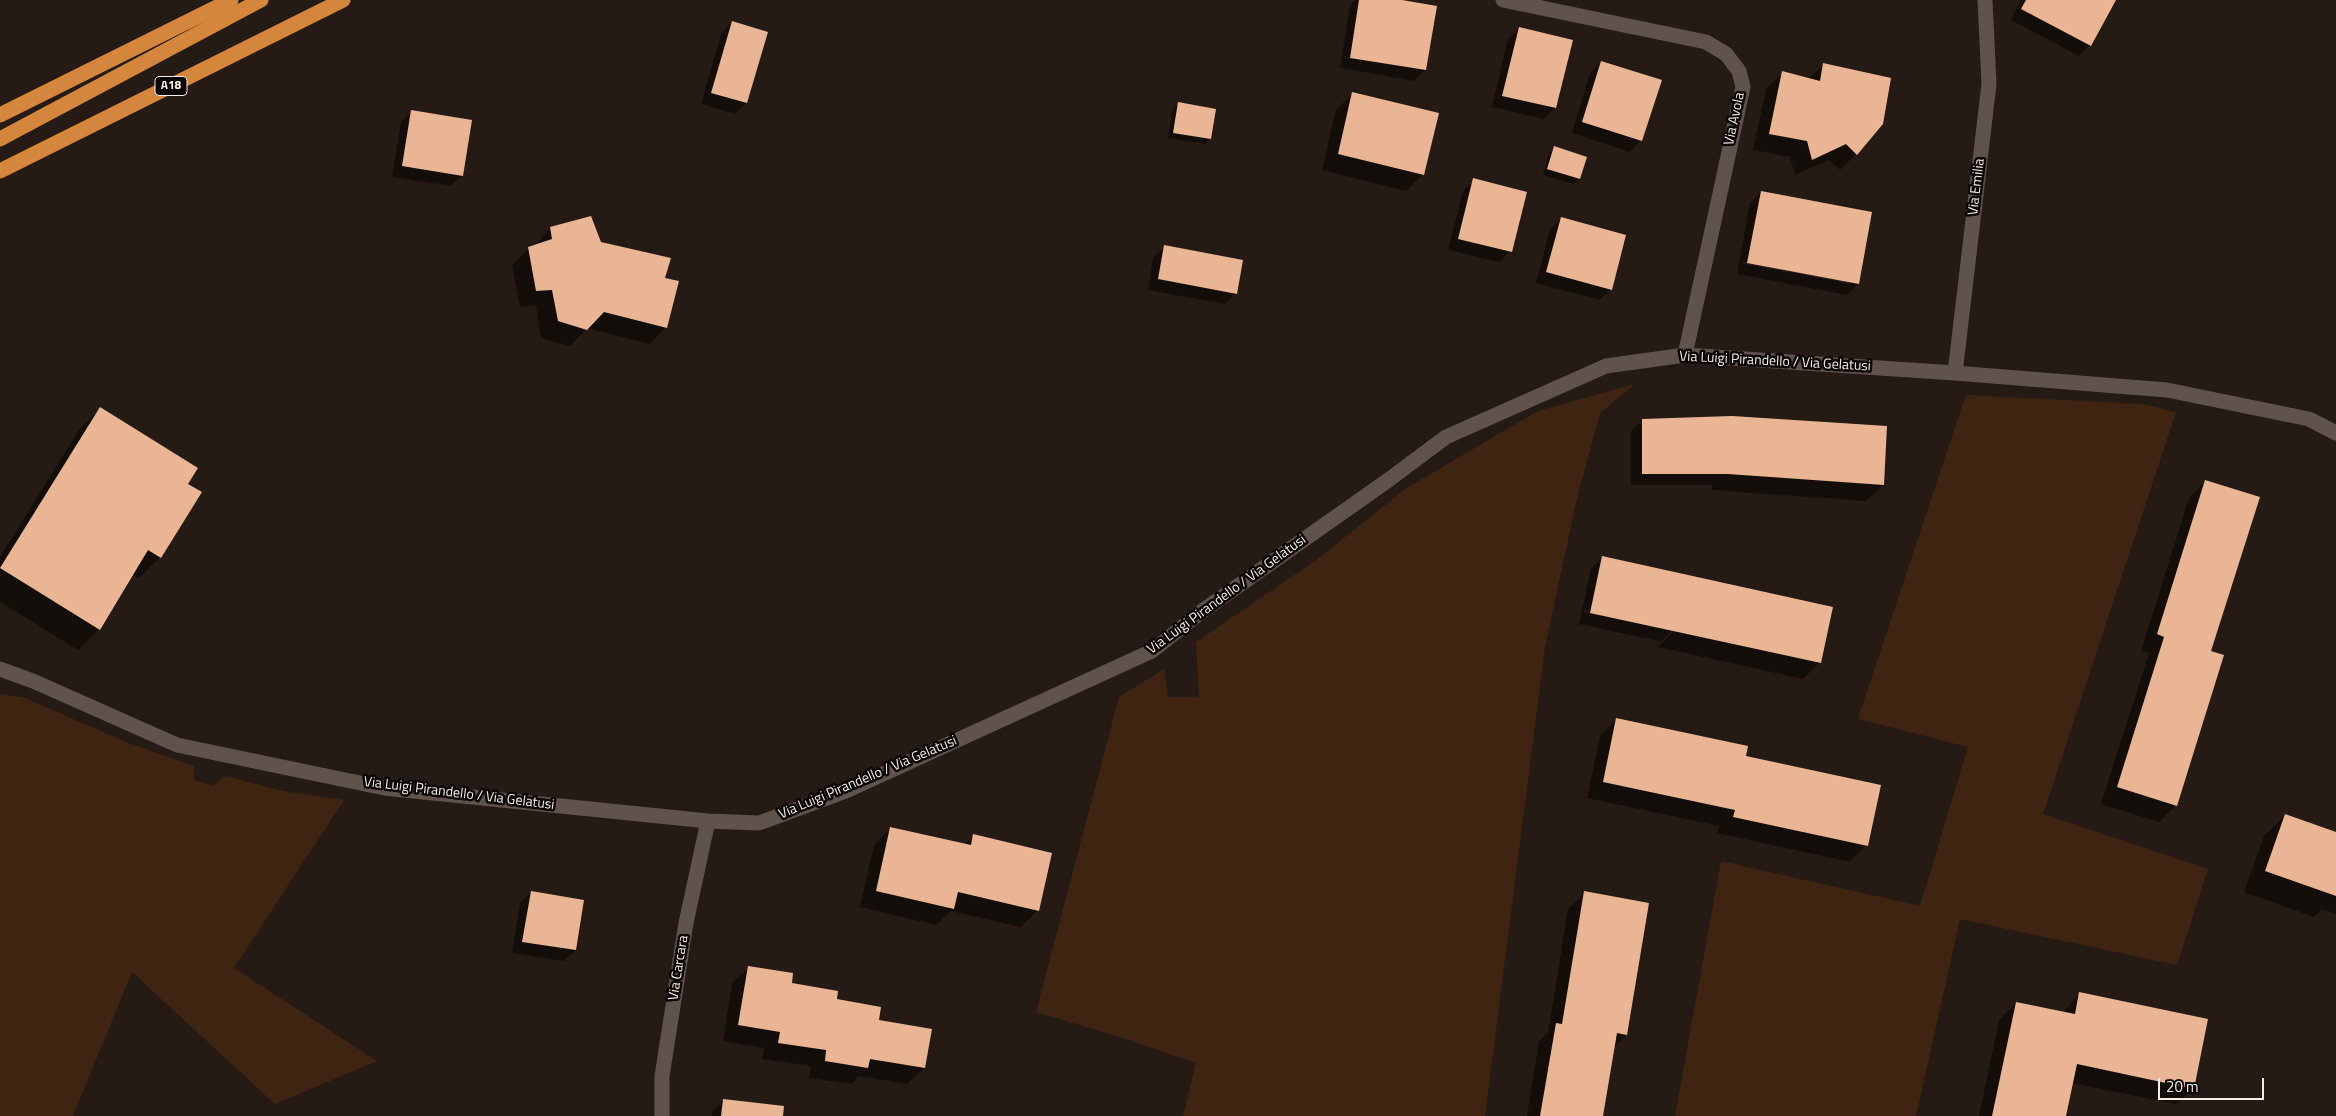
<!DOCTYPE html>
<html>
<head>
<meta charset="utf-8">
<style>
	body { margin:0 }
	#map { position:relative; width:2336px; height:1116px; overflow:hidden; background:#251b14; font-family:"Titillium Web",sans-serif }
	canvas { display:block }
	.scale { position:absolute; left:2158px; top:1078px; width:106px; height:22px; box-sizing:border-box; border:2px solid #f4ece8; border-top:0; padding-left:6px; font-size:15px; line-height:18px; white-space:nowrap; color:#f4ece8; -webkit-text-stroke:4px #0b0705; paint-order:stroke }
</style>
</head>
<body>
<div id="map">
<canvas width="2336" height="1116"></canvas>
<div class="scale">20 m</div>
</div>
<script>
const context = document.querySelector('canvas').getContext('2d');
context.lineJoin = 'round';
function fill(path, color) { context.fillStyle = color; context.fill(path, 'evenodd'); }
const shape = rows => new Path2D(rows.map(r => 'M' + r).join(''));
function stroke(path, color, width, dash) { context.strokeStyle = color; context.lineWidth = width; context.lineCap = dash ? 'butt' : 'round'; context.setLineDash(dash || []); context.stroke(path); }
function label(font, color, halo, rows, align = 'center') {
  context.font = font + ' "Titillium Web",sans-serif'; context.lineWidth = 5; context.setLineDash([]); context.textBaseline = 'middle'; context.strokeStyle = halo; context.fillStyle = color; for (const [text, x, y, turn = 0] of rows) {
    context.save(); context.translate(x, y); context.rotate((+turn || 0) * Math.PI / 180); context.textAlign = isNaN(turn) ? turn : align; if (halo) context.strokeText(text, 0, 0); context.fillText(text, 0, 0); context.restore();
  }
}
const green = shape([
	[1635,384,1600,413,1577,498,1545,647,1485,1116,1183,1116,1196,1063,1120,1037,1036,1012,1119,697,1164,669,1168,697,1199,697,1196,642,1315,561,1408,487,1538,411],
	[1966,395,2141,404,2176,412,2043,814,2208,869,2177,965,1960,919,1916,1116,1675,1116,1721,861,1920,906,1968,747,1858,719],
	[0,694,25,698,126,742,194,766,194,780,212,786,226,776,282,791,344,800,234,968,377,1061,275,1104,132,972,73,1116,0,1116]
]);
const shadow = shape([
	[1355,0,1394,0,1435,7,1425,70,1414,81,1340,68,1350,5],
	[2021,0,2114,0,2090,45,2079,56,2011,20],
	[732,22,746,103,735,114,701,104,721,34],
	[1520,28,1571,41,1555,108,1544,119,1492,107,1508,39],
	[1601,62,1641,140,1630,152,1572,133,1590,73],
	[1824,64,1856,154,1840,170,1829,160,1795,175,1790,157,1753,150,1766,89,1783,73,1808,79],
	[1352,94,1423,174,1406,191,1322,170,1336,110],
	[1178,104,1210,139,1205,144,1168,138,1173,109],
	[412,111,462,175,451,186,392,177,401,122],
	[1555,148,1579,179,1574,184,1543,175,1549,153],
	[1474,180,1510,251,1499,262,1448,250,1463,191],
	[1761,192,1871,213,1858,284,1847,295,1737,274,1750,203],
	[1741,261,1851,282,1851,284,1741,263],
	[1562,218,1611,289,1600,300,1536,283,1550,229],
	[550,228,600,243,664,279,666,327,650,344,587,328,570,346,541,338,536,305,520,307,512,265,528,249,534,247],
	[1165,247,1236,293,1225,304,1148,290,1153,258],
	[100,409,187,484,200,492,160,557,139,578,132,574,99,629,78,650,0,602,0,557,79,430],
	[1642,420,1883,485,1866,501,1712,490,1712,485,1631,485,1631,431],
	[2206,481,2210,652,2176,805,2159,822,2101,804,2149,653,2141,651,2189,498],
	[1602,557,1820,662,1803,679,1658,647,1676,629,1673,629,1658,644,1659,641,1579,624,1591,569],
	[1584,610,1662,627,1662,629,1584,612],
	[1617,719,1745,757,1866,845,1850,862,1717,833,1719,826,1587,798,1600,736],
	[2285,815,2336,833,2336,914,2322,909,2314,917,2244,892,2264,836],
	[891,828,964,845,974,836,1038,910,1021,927,951,911,936,925,860,907,874,845],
	[531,892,575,950,564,961,512,953,520,903],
	[1585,893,1626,1035,1614,1047,1602,1116,1527,1116,1539,1041,1548,1033,1568,909],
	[749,967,835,1000,877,1021,924,1068,907,1084,859,1076,851,1084,809,1078,811,1066,762,1059,764,1048,723,1041,732,983],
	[2080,993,2193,1088,2176,1104,2072,1083,2065,1116,1979,1116,1999,1020,2016,1003,2063,1013],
	[723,1100,781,1116,712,1116,712,1112]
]);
const building = shape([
	[1359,0,1402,0,1437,6,1426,70,1350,58],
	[2026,0,2116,0,2091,46,2021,9],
	[732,21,768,32,747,103,711,93],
	[1519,27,1573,40,1556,108,1502,96],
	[1601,61,1662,80,1642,141,1582,122],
	[1823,63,1891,78,1883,124,1857,155,1846,144,1812,160,1807,141,1769,134,1782,71,1820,81],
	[1352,92,1439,113,1424,175,1338,154],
	[1178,102,1216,109,1211,139,1173,133],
	[411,110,472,120,463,176,402,166],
	[1554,146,1587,157,1580,179,1547,169],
	[1473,178,1527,192,1512,252,1458,239],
	[1761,191,1872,212,1859,284,1747,263],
	[591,216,601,242,671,258,665,278,679,281,667,328,604,312,587,330,558,321,552,290,536,291,528,247,552,239,550,227],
	[1561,217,1626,235,1612,290,1546,272],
	[1164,245,1243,260,1237,294,1158,279],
	[100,407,198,468,188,484,202,492,161,558,148,550,100,630,0,568],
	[1732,416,1887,426,1884,485,1728,474,1642,474,1642,419],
	[2205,480,2260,497,2211,651,2224,655,2177,806,2117,787,2164,637,2157,634],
	[1602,556,1833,607,1821,663,1590,613],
	[1616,718,1748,746,1746,756,1881,785,1868,846,1733,817,1735,810,1603,782],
	[2285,814,2336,832,2336,896,2265,871],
	[890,827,971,845,973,834,1052,853,1039,911,958,892,954,909,876,891],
	[531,891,584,900,576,950,522,942],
	[1584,891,1649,903,1627,1035,1617,1033,1603,1116,1540,1116,1556,1023,1562,1024],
	[748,966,793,973,792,983,838,991,837,999,881,1007,879,1020,932,1029,925,1068,870,1059,868,1068,825,1061,826,1050,778,1043,780,1032,738,1025],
	[2079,992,2208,1019,2194,1089,2077,1064,2066,1116,1992,1116,2016,1002,2075,1014],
	[723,1099,784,1106,783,1116,721,1116]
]);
const minor = shape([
	[1503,0,1706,42,1726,54,1739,71,1743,87,1685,355],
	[1955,373,1989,84,1985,0],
	[0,669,33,681,177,745,384,788,708,821,759,823,846,791,1152,651,1201,612,1387,481,1446,437,1606,366,1685,355,1955,373,2167,390,2309,419,2336,433],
	[662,1116,662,1076,686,923,708,821]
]);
const motorway = shape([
	[0,115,231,0],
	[0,139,261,0],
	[0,171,343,0]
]);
const shields = [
	[171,86,32]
];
const shieldNames = [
	["A18",171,86]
];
const streetNames = [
	["Via Avola",1735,119,-78],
	["Via Emilia",1977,187,-83],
	["Via Luigi Pirandello / Via Gelatusi",1775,362,3],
	["Via Luigi Pirandello / Via Gelatusi",1227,595,-36],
	["Via Luigi Pirandello / Via Gelatusi",868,778,-23],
	["Via Luigi Pirandello / Via Gelatusi",459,794,7],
	["Via Carcara",679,968,-81]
];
fill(green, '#402412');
fill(shadow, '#0007');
fill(building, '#eab595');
stroke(minor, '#60534c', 15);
stroke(motorway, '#d3863c', 15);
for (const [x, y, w] of shields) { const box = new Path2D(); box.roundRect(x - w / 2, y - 9.5, w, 19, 4); context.fillStyle = '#0b0705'; context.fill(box); stroke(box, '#f4ece8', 1); }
label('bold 12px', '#f4ece8', null, shieldNames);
label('14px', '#f4ece8', '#0b0705', streetNames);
</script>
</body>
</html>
